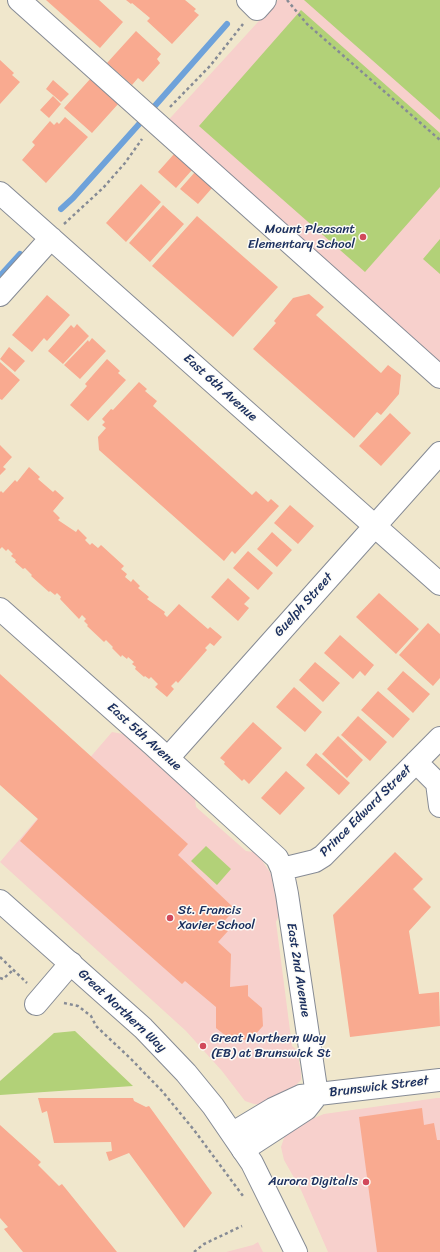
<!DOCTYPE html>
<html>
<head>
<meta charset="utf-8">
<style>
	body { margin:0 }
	canvas { display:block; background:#f0e7cc }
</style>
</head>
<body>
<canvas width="440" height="1252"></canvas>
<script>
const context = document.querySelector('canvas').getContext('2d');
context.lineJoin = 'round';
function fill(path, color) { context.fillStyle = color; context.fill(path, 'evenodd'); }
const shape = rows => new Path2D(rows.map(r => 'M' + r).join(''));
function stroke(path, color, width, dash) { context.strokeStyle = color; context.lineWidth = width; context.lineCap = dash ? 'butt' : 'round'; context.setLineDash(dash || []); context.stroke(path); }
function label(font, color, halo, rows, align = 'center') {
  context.font = font + ' Sriracha,sans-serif'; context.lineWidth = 3; context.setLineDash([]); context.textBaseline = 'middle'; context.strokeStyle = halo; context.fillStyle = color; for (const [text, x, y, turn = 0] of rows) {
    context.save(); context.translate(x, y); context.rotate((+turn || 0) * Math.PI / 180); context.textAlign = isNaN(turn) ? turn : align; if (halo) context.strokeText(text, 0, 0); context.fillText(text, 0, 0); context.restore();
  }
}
const built = shape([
	[278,0,440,0,440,377,162,127],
	[112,732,123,734,195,799,196,807,246,851,253,852,261,859,271,874,279,915,276,922,292,1046,297,1050,301,1073,301,1080,293,1088,263,1105,254,1104,245,1101,222,1071,186,1031,0,862],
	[437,1098,440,1098,440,1252,328,1252,301,1190,284,1160,281,1147,285,1135,312,1119,324,1114],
	[258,1242,263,1252,226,1252,253,1245]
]);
const green = shape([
	[304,0,440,0,440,120],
	[301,10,440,133,440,187,365,272,199,126],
	[440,239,440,274,423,259],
	[206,846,231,869,217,885,191,861],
	[75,1031,133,1086,0,1095,0,1081,54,1033]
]);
const stream = shape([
	[153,108,227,24],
	[61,209,73,198,140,123],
	[0,276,20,254]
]);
const building = shape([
	[46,0,99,0,123,22,100,48],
	[126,0,185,0,196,9,194,11,199,15,172,44,147,21,150,18,132,3,131,4],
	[136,31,161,54,157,59,160,63,143,82,138,78,132,85,107,63],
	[0,60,14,73,12,75,20,82,0,104],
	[91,78,119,103,92,133,64,108],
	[53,80,69,94,61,102,46,89],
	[53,96,61,104,49,118,40,110],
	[65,117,88,137,46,183,22,160,35,145,32,142,50,121,54,125,57,122,59,124],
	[174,154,192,170,176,188,158,172],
	[195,172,212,188,198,204,180,189],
	[141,184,161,202,126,242,106,223],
	[163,205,184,224,150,262,129,243],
	[197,216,278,287,233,337,152,266],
	[309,294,324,307,316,315,381,373,388,365,401,375,399,394,381,415,377,412,354,438,253,349,276,323,274,321,293,298],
	[47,295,70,315,47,341,44,338,32,352,12,335],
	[77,324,89,336,63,364,48,351,71,325,74,328],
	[92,338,106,351,80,379,64,365,88,340,89,342],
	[9,347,25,361,15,372,0,359],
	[107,359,120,371,118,373,126,380,88,421,70,405,87,386,85,384],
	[0,362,20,380,2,400,0,399],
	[139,382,147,389,145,391,157,401,153,406,252,495,256,491,268,502,271,499,279,506,235,554,232,551,224,561,99,450,98,437,106,428,102,425,105,422,102,419,111,409,113,410],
	[390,413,411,433,381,466,359,446],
	[0,445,12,457,3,467,6,469,0,475],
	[29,467,40,477,38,479,53,492,55,490,64,498,53,511,60,518,58,520,76,532,78,529,87,538,85,540,90,545,92,543,98,548,101,545,124,566,121,569,127,574,125,577,131,582,133,579,140,586,138,588,149,597,147,599,165,612,164,614,167,617,179,604,208,629,210,627,222,637,214,646,210,643,205,648,207,650,178,683,176,681,171,686,174,689,167,697,155,687,158,684,151,677,149,679,145,676,144,677,135,669,136,667,132,664,134,662,128,657,127,659,122,655,121,657,112,648,113,647,106,640,104,642,87,626,88,625,84,621,86,619,82,615,79,619,60,599,61,597,57,593,55,595,50,591,49,592,31,576,32,575,25,568,23,569,15,562,16,560,11,556,13,554,8,549,6,551,2,547,0,549,0,492,1,491,3,493,15,480,17,482],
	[290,505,314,526,298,544,274,523],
	[272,532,292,550,277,567,257,549],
	[248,551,273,573,258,590,233,568],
	[228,578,250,598,244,604,249,608,238,621,211,597],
	[379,593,419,629,396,654,356,617],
	[428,623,440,634,440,678,433,686,399,655],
	[340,635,374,665,365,676,360,671,353,679,324,653],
	[315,662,340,683,323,702,299,680],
	[403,671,430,694,413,713,387,689],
	[0,674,188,844,178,855,235,909,221,925,228,931,218,942,231,954,230,987,248,985,248,996,262,1008,263,1026,251,1039,232,1041,216,1028,216,1007,185,981,182,984,20,841,38,819,0,785],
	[294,687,322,712,305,732,276,707],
	[378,691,410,719,393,738,361,710],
	[358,716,387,742,370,761,341,735],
	[253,722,282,748,249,784,244,779,242,781,224,764,225,762,220,758],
	[338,736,363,760,347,778,322,754],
	[316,753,350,783,339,795,306,765],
	[286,771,305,788,280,815,261,798],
	[395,852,423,879,413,889,431,907,409,931,419,994,439,992,440,1026,350,1037,333,915],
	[38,1098,133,1098,134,1101,146,1107,149,1106,212,1193,184,1228,129,1153,109,1161,106,1152,112,1151,111,1142,54,1143,47,1111,42,1113],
	[422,1108,424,1125,434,1123,437,1140,440,1140,440,1252,377,1252,359,1117],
	[0,1125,41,1162,38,1165,59,1186,62,1184,117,1252,23,1252,4,1229,8,1227,0,1218]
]);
const path = shape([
	[287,0,307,24,440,140],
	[170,107,210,66,243,24],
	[64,224,103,188,125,163,142,139],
	[0,957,27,983],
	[0,978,3,979,13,970],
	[64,1003,78,1006,91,1016,96,1026,131,1059,162,1091,194,1130,243,1196],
	[194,1252,204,1244,242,1226]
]);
const minor = shape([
	[19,0,440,377],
	[248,0,257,9,265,0],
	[0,193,440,584],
	[0,295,51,238],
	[0,609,152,744,277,858,282,869,287,894,317,1095],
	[168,758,440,453],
	[416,762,437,783,440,806],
	[282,869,315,861,323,856,440,738],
	[36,1004,71,963],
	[233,1133,273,1109,301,1096,440,1080],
	[243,1150,306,1109,317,1095]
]);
const major = shape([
	[0,901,143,1028,186,1073,213,1106,252,1163,296,1252]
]);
const markers = [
	[363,237,4,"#d1495b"],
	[170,918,4,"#d1495b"],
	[203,1046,4,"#d1495b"],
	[366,1182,4,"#d1495b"]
];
const poiNames = [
	["Mount Pleasant",355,230],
	["Elementary School",355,245],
	["St. Francis",178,911,"left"],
	["Xavier School",178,926,"left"],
	["Great Northern Way",211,1039,"left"],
	["(EB) at Brunswick St",211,1054,"left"],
	["Aurora Digitalis",358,1182]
];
const streetNames = [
	["East 6th Avenue",220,388,42],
	["Guelph Street",304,605,-48],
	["East 5th Avenue",144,737,42],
	["Prince Edward Street",366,811,-45],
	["East 2nd Avenue",298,970,81],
	["Great Northern Way",122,1011,43],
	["Brunswick Street",379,1087,-7]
];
fill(built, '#f7d0cc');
fill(green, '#b2d178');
stroke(stream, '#6ea2da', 6);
fill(building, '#f9aa90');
stroke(minor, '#868b95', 24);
stroke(major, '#868b95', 24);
stroke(path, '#868b95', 2.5, [3, 3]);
stroke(minor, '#fff', 22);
stroke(major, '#fff', 22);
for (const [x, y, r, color] of markers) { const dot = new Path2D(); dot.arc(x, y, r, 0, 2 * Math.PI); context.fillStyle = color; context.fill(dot); stroke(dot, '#fdfcf7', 1.5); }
label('13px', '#1b2f5e', '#fdfcf7', poiNames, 'right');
label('13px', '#1b2f5e', '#fdfcf7', streetNames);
</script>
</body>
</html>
